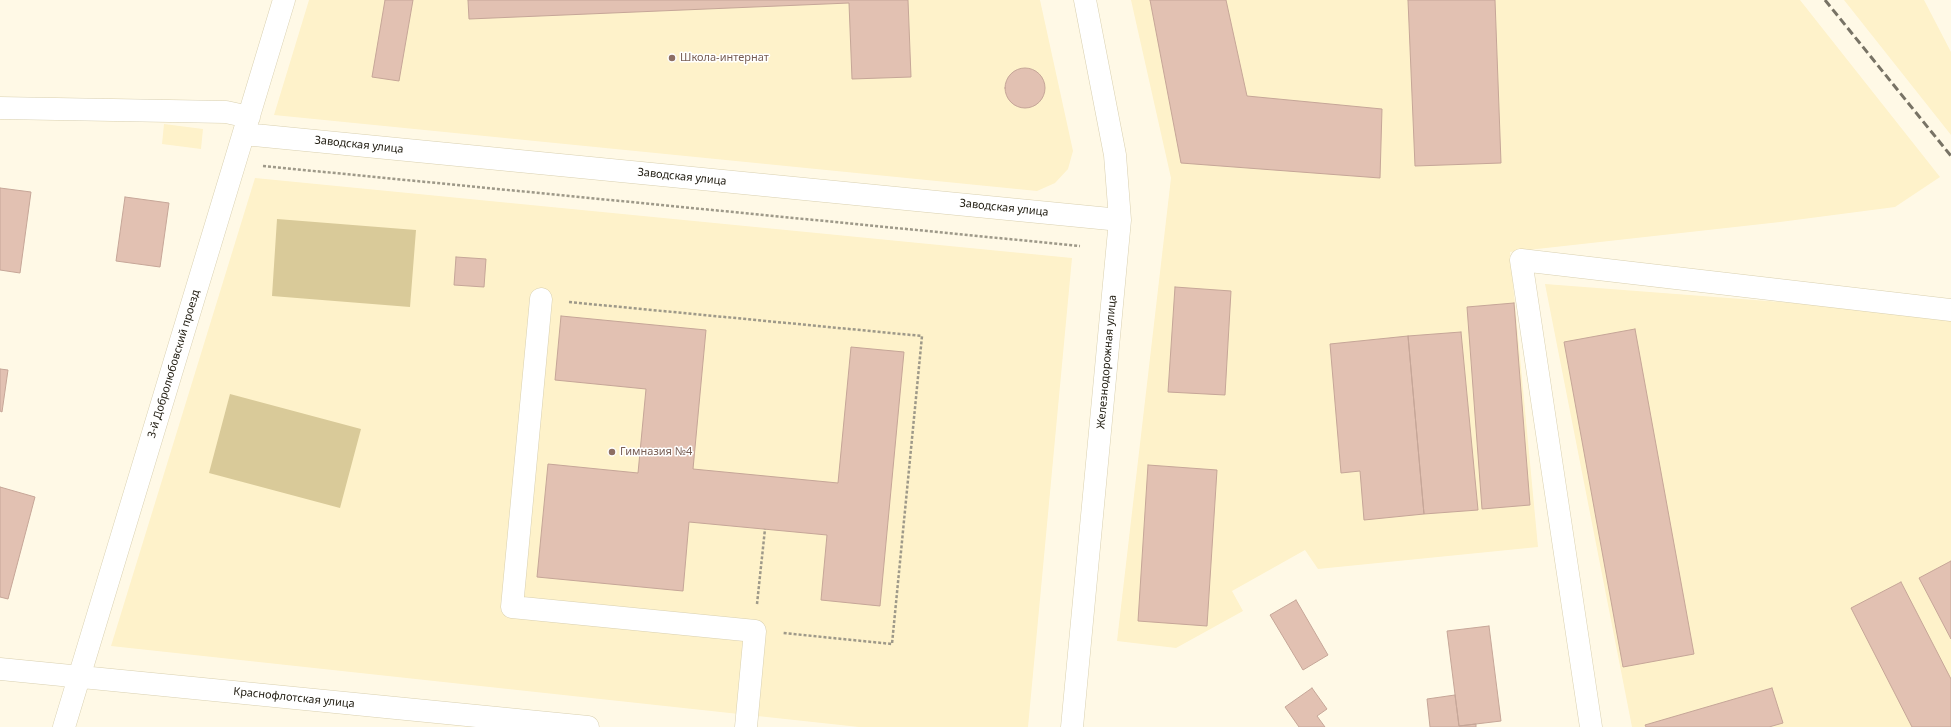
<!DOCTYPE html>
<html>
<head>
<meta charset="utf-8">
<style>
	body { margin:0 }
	canvas { display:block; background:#fff9e6 }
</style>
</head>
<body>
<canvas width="1951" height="727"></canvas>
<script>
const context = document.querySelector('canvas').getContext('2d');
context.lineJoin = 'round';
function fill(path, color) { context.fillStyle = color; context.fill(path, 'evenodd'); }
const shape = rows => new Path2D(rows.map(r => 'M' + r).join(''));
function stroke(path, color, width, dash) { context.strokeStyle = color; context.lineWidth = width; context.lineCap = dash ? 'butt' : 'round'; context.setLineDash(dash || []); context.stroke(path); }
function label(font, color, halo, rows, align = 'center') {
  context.font = font + ' "Noto Sans",sans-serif'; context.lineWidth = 3; context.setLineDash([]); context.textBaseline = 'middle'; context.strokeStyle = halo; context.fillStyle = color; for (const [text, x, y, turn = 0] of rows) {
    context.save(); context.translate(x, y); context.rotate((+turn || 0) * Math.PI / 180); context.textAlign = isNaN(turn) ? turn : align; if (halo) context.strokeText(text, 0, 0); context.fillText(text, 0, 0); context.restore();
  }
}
const built = shape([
	[309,0,1040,0,1073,151,1068,169,1055,183,1037,191,274,115],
	[1131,0,1800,0,1940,177,1895,207,1780,222,1510,252,1538,547,1318,569,1305,550,1232,591,1243,611,1176,648,1117,641,1171,178],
	[1844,0,1924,0,1951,52,1951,135],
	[164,124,203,129,201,149,162,144],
	[255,178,1072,258,1028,727,859,727,111,646],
	[1545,284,1951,315,1951,727,1632,727]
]);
const green = shape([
	[277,219,416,230,410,307,272,296],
	[230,394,361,429,340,508,209,473]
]);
const building = shape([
	[385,0,413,0,399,81,372,77,385,0],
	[468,0,908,0,911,77,852,79,849,3,469,19,468,0],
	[1150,0,1226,0,1247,96,1382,109,1380,178,1181,163,1150,0],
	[1408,0,1495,0,1501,163,1415,166,1408,0],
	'1005 88a20 20 0 1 1 40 0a20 20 0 1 1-40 0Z',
	[0,188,31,192,20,273,0,270,0,188],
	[125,197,169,203,160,267,116,261,125,197],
	[456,257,486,259,484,287,454,285,456,257],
	[1175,287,1231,291,1225,395,1168,392,1175,287],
	[1514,303,1530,505,1482,509,1467,307,1514,303],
	[561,316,706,330,693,469,838,483,851,347,904,352,880,606,821,600,827,535,689,522,683,591,537,577,548,464,638,473,646,389,555,380,561,316],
	[1635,329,1694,654,1623,667,1564,342,1635,329],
	[1461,332,1478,510,1424,514,1408,336,1461,332],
	[1408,336,1424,514,1364,520,1360,471,1341,473,1330,344,1408,336],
	[0,369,8,370,2,412,0,411,0,369],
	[1148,465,1217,470,1207,626,1138,621,1148,465],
	[0,487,35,497,8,599,0,597,0,487],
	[1951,561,1951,639,1919,578,1951,561],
	[1901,582,1951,679,1951,727,1912,727,1851,608,1901,582],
	[1296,600,1328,655,1303,670,1270,615,1296,600],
	[1489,626,1501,721,1459,726,1447,631,1489,626],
	[1312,688,1327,709,1317,716,1325,727,1299,727,1285,707,1312,688],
	[1772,688,1783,723,1769,727,1646,727,1645,725,1772,688],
	[1455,695,1459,726,1476,724,1476,727,1430,727,1427,699,1455,695]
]);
const path = shape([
	[263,166,1080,246],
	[569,302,922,336,892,644,783,633],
	[757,604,765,529]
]);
const minor = shape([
	[0,108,226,112,249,117],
	[244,134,1120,220],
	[541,299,512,607,755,631,746,727],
	[0,669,588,727],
	[64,727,284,0],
	[1072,727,1120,220,1115,155,1085,0],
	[1591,727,1521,260,1951,310]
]);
const rail = shape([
	[1825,0,1951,156]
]);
const markers = [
	[672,58,4,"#8d6e63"],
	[612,452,4,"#8d6e63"]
];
const educationNames = [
	["Школа-интернат",680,58],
	["Гимназия №4",620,452]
];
const streetNames = [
	["Заводская улица",359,145,6],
	["Заводская улица",682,177,6],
	["Заводская улица",1004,208,6],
	["Железнодорожная улица",1107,362,-85],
	["3-й Добролюбовский проезд",174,364,-73],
	["Краснофлотская улица",294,698,6]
];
fill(built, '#fef2ca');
fill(green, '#d9ca99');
fill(building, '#e2c1b2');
stroke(building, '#c6a698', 1);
stroke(minor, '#d9d0b0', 23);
stroke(path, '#9e9989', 2.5, [3, 2]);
stroke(minor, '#fff', 22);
stroke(rail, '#787365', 3, [8, 4]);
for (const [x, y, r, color] of markers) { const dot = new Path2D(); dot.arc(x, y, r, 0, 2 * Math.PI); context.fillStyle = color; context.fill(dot); stroke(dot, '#fff', 1.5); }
label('11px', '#785e54', '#fff', educationNames, 'left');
label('11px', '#242015', '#fff', streetNames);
</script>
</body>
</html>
